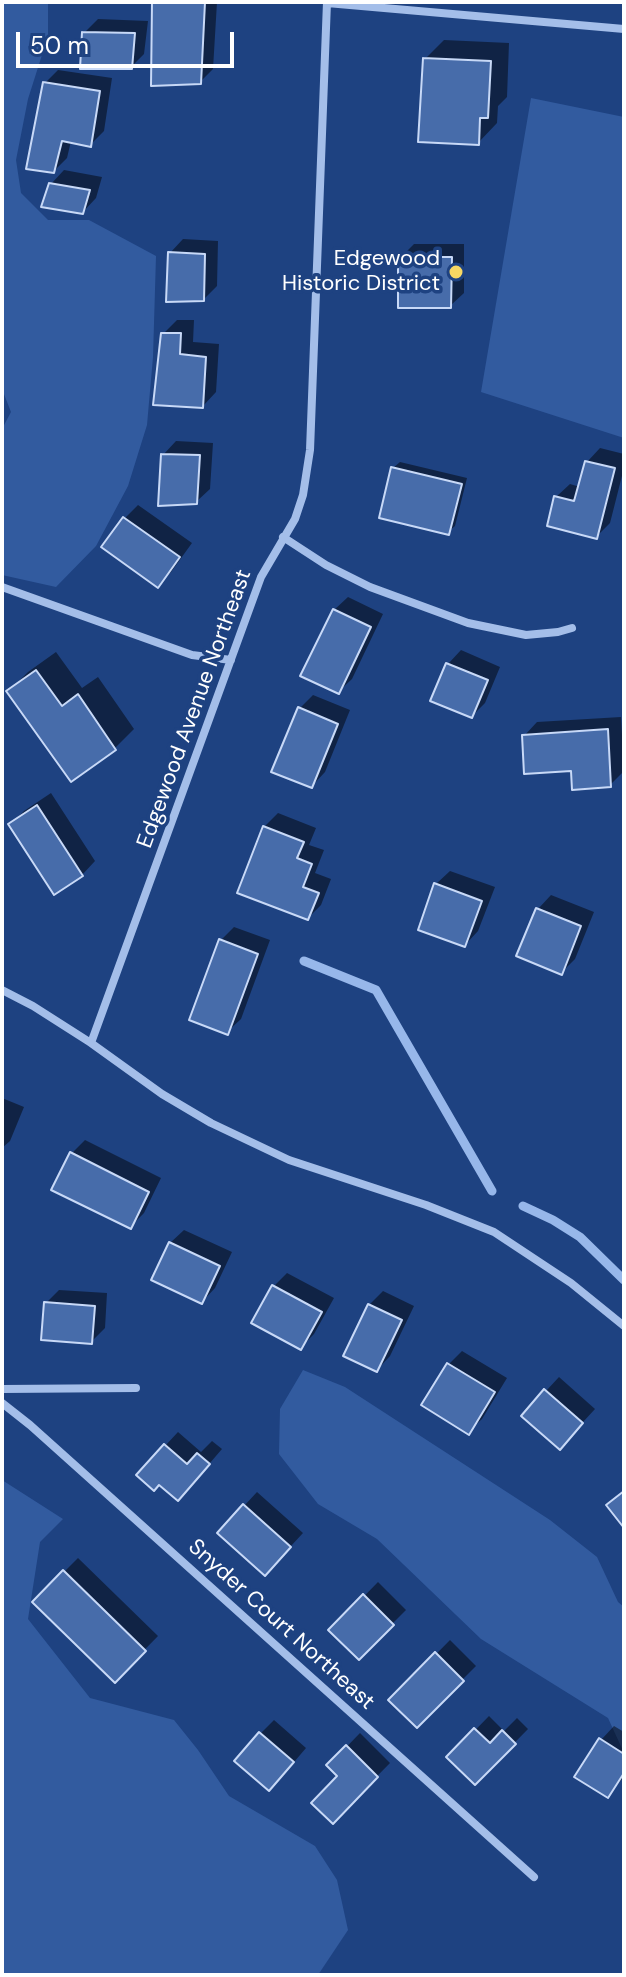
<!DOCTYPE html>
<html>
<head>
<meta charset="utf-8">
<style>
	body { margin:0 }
	#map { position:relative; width:626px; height:1977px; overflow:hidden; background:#1e4281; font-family:"DM Sans",sans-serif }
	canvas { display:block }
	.frame { position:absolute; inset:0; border:4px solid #fff; pointer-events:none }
	.scale { position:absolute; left:16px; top:32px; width:218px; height:36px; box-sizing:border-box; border:4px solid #fff; border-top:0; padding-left:10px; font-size:24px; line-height:28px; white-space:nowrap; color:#fff; -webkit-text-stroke:6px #1e4281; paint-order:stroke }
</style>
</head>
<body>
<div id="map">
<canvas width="626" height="1977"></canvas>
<div class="frame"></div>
<div class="scale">50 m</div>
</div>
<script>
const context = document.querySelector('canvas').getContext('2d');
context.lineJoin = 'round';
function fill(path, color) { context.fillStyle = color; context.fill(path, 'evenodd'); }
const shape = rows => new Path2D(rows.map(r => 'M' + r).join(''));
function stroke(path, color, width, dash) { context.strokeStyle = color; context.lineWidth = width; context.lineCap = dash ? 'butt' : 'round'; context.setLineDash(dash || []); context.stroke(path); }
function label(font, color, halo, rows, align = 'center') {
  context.font = font + ' "DM Sans",sans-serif'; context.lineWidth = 7; context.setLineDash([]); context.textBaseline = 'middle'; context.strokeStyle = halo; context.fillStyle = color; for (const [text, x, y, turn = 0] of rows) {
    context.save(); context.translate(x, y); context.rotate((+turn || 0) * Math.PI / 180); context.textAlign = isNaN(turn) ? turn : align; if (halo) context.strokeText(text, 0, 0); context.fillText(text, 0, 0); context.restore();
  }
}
const green = shape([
	[2,2,48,2,48,36,28,99,16,160,21,193,48,220,89,220,156,256,153,357,147,425,128,486,96,546,56,587,2,575,2,429,11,412,2,389],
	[531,98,624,117,624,438,481,392],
	[303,1370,345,1387,550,1520,597,1557,618,1602,624,1607,624,1753,608,1718,481,1639,377,1539,318,1504,279,1454,280,1409],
	[2,1480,63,1519,40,1542,28,1619,90,1698,174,1720,198,1750,229,1796,315,1846,337,1880,348,1930,318,1975,2,1975]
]);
const shadow = shape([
	[154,2,217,2,213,69,200,82],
	[98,19,148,21,144,54,131,67,84,33],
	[444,40,509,43,507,97,498,106,497,123,478,143,425,59],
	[58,70,112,78,104,131,91,144,71,141,67,158,54,171,45,83],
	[64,170,102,177,96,198,83,212,51,184],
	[183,239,218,241,217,286,204,299,170,253],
	[414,244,464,244,464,293,450,306,400,258],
	[177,320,194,320,193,342,219,344,216,392,203,406,163,334],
	[176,441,213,443,210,489,196,502,163,455],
	[600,448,624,454,624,468,610,523,596,537,556,497,570,484,580,487,587,462],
	[400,462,467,478,455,526,448,532,393,468],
	[138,505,192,543,171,572,157,586,104,547,125,518],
	[348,597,383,614,352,679,338,692,334,610],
	[461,650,500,667,485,703,472,716,433,700,448,664],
	[56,652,82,688,98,677,134,729,115,748,71,780,9,691,28,672],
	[313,695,350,710,325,772,312,786,299,709],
	[621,717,624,771,610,785,573,769,524,736,537,722],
	[51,793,95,861,82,875,11,824,24,811],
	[278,813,316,828,309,845,324,850,315,873,331,879,321,905,308,918,264,827],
	[450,871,495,887,478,931,465,945,436,884],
	[551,895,594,912,575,959,562,972,538,909],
	[234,927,270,940,241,1019,227,1032,221,940],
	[2,1098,24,1107,10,1141,2,1148],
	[85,1140,161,1178,144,1213,130,1227,72,1153],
	[184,1230,232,1252,215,1288,202,1302,170,1243],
	[287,1273,334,1298,314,1334,300,1348,254,1322,274,1286],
	[59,1290,107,1293,105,1328,91,1342,46,1303],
	[383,1291,414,1306,390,1356,377,1370,369,1305],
	[462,1351,507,1378,482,1419,468,1432,424,1405,449,1364],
	[559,1377,595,1409,560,1447,546,1391],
	[178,1432,201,1452,212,1441,222,1449,191,1485,165,1446],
	[257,1492,303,1533,278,1560,244,1506],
	[78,1558,158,1636,115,1680,35,1601],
	[378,1582,406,1610,359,1657,331,1630],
	[450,1640,476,1666,417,1725,391,1700],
	[489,1716,504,1731,517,1718,528,1729,475,1783,449,1757],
	[274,1720,306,1748,283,1775,260,1734],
	[614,1726,624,1732,624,1777,608,1795,601,1740],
	[360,1733,390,1763,333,1821,340,1776,329,1765]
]);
const stream = shape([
	[304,961,376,990,492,1191],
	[523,1206,553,1220,580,1237,624,1280]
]);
const building = shape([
	[152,2,205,2,201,84,151,86,152,2],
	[82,32,135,33,132,69,80,69,82,32],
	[423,58,491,61,488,118,480,118,479,145,418,142,423,58],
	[43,82,100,91,91,147,62,141,54,173,26,169,43,82],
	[49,183,90,190,83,214,41,207,49,183],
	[168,252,205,254,204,301,166,302,168,252],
	[398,257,452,257,451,308,398,308,398,257],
	[161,333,181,333,180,354,206,357,203,408,153,405,161,333],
	[161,454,200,455,197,504,158,506,161,454],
	[585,461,615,468,597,539,547,526,554,496,574,501,585,461],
	[391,467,462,484,449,535,379,518,391,467],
	[123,517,180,557,158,588,101,547,123,517],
	[333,609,371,627,339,694,300,676,333,609],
	[446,663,488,680,472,718,430,701,446,663],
	[36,670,62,706,78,694,116,750,71,782,6,691,36,670],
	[298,707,338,724,312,788,271,772,298,707],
	[608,729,611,787,572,790,571,771,524,774,522,735,608,729],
	[37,805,83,876,54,895,8,824,37,805],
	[263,826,304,842,297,858,312,864,303,887,319,893,308,920,237,893,263,826],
	[434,883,482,901,465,947,418,930,434,883],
	[536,908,581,926,562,975,516,956,536,908],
	[219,939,258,954,228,1035,189,1020,219,939],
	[70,1152,149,1192,131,1229,51,1190,70,1152],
	[169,1242,220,1266,202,1304,151,1280,169,1242],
	[272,1285,322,1312,301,1350,251,1323,272,1285],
	[44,1302,95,1306,92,1344,41,1340,44,1302],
	[368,1304,402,1320,377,1372,343,1356,368,1304],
	[447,1363,495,1392,469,1435,421,1405,447,1363],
	[544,1389,583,1423,560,1450,521,1416,544,1389],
	[164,1444,187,1464,197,1453,210,1464,178,1501,159,1485,154,1491,136,1475,164,1444],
	[624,1491,624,1528,606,1505,624,1491],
	[243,1504,291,1547,265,1576,217,1533,243,1504],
	[63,1570,146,1651,115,1683,32,1602,63,1570],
	[363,1594,394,1625,359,1660,328,1630,363,1594],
	[435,1652,464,1681,417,1728,388,1700,435,1652],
	[474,1728,490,1743,502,1730,516,1744,475,1785,446,1757,474,1728],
	[259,1732,294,1762,269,1791,234,1761,259,1732],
	[599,1738,624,1754,624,1773,608,1798,574,1777,599,1738],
	[346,1745,378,1777,333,1824,311,1803,337,1776,326,1765,346,1745]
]);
const street = shape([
	[327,3,624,29],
	[283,537,326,565,370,587,468,623,526,635,558,632,572,628],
	[2,587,192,655,231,660],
	[2,990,33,1006,91,1043,162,1094,211,1123,289,1160,426,1205,494,1232,571,1283,624,1326],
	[91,1043,261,577,295,519,303,495,310,450,327,2],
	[2,1389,136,1388],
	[2,1403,30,1425,534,1877]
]);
const markers = [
	[456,272,8,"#f7d763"]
];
const poiNames = [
	["Edgewood",440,259],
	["Historic District",440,284]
];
const streetNames = [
	["Edgewood Avenue Northeast",195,709,-70],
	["Snyder Court Northeast",281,1625,42]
];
fill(green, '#325b9f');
fill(shadow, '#0007');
stroke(stream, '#97b7ea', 9);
fill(building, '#476caa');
stroke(building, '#c8d9f7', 2);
stroke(street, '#a4bee9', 8);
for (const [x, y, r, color] of markers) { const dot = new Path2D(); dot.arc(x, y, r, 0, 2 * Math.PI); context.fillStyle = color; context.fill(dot); stroke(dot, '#1e4281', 3); }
label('22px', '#fff', '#1e4281', poiNames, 'right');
label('22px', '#fff', '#1e4281', streetNames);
</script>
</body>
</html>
